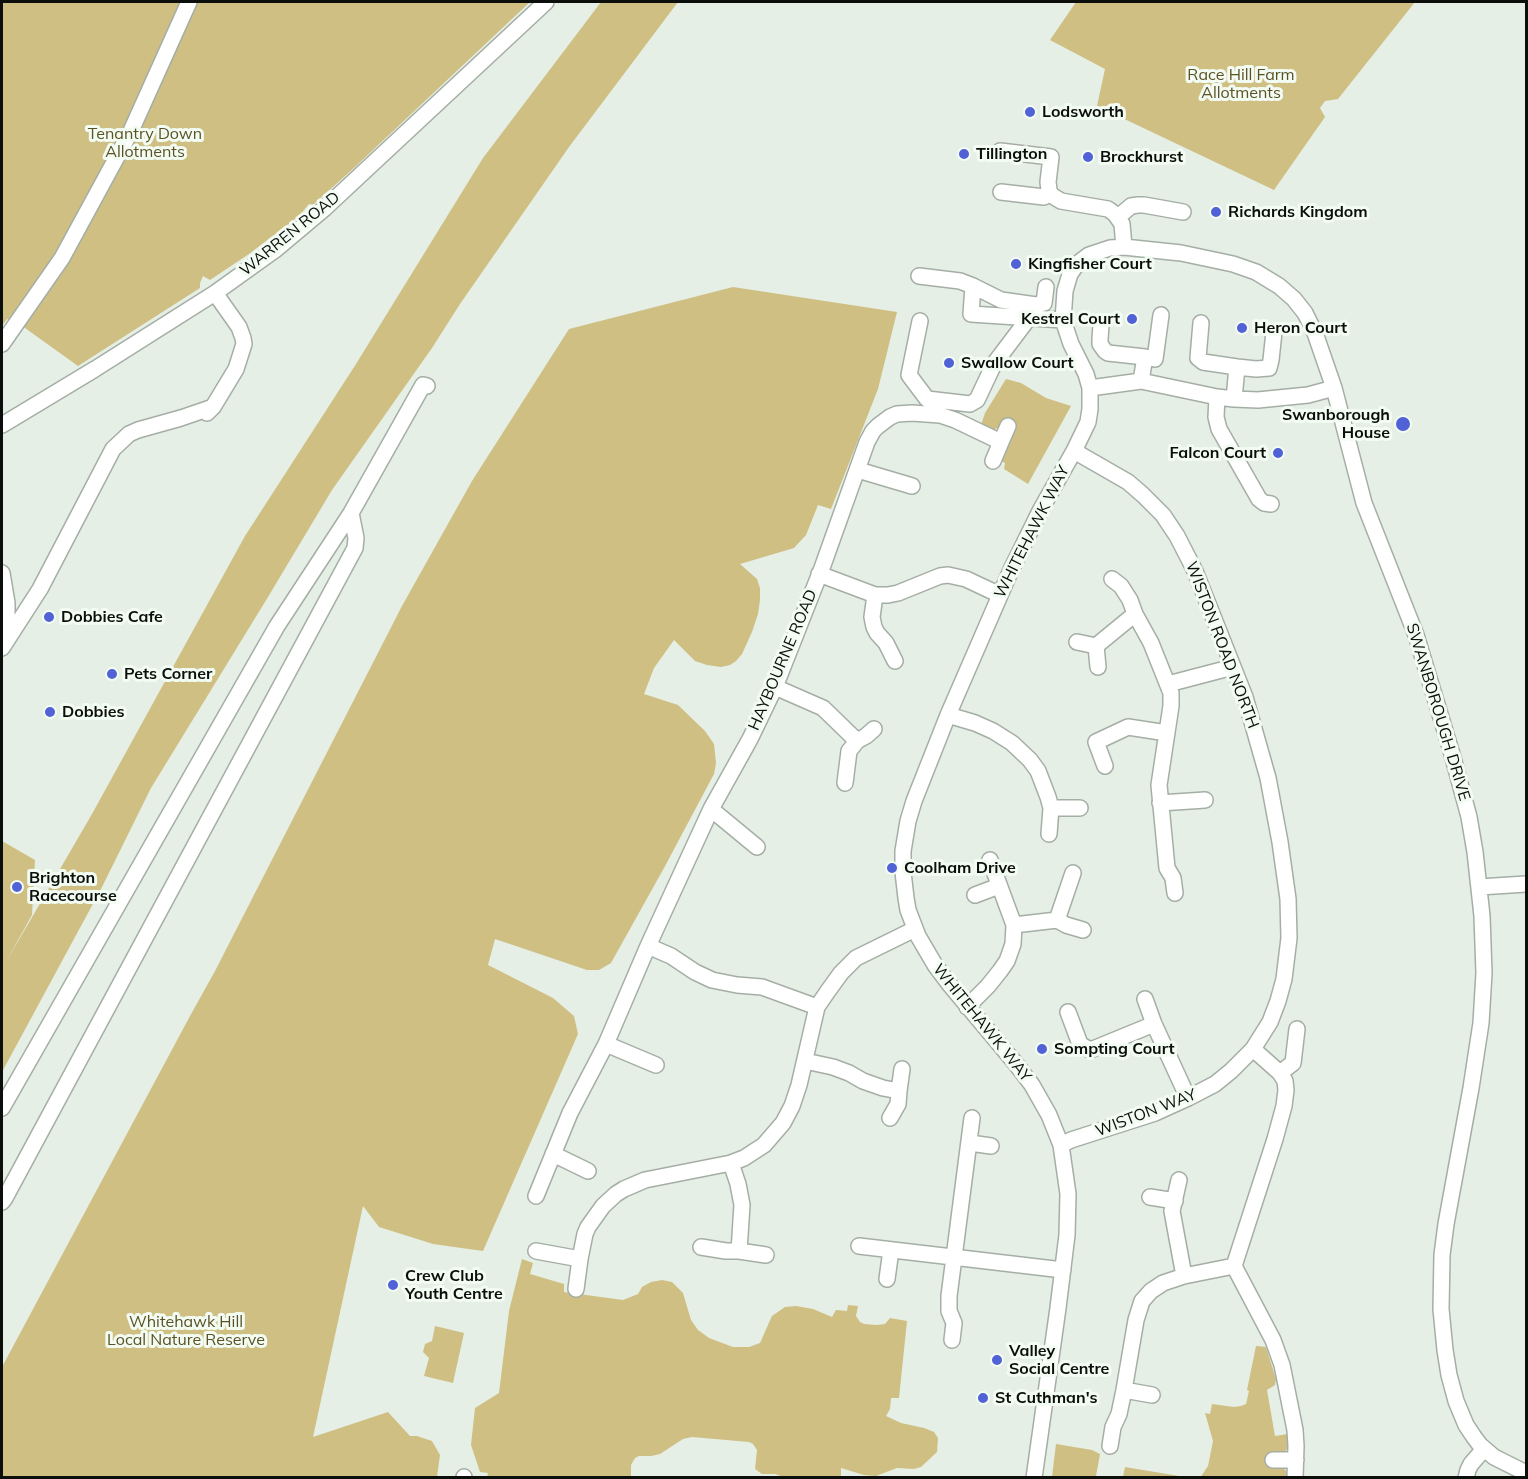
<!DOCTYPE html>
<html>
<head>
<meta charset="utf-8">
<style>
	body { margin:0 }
	#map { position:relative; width:1528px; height:1479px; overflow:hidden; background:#e5efe5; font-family:Mulish,sans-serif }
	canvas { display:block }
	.frame { position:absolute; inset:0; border:3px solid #0b0e0b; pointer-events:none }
</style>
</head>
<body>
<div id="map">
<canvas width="1528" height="1479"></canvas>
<div class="frame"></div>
</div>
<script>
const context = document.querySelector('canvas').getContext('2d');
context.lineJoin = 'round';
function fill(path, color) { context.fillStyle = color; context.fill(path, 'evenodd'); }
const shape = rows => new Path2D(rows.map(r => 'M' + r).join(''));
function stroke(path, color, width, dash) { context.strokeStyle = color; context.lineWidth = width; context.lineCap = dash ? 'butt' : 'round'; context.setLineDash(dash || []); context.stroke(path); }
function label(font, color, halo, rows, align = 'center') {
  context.font = font + ' Mulish,sans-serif'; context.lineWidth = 6; context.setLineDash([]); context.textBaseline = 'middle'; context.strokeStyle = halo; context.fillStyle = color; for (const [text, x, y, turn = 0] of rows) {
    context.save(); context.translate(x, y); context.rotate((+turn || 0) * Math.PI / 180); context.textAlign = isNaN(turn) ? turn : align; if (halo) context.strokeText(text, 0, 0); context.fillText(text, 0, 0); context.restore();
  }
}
const green = shape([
	[2,2,530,2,356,166,313,205,309,204,299,216,249,254,210,280,203,276,200,283,200,288,78,366,25,328,7,319,2,326],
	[601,2,678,2,569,147,460,304,432,348,332,490,268,597,151,788,101,889,2,1072,2,841,35,860,32,915,6,962,92,814,245,536,356,364,483,158],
	[1076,2,1415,2,1338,99,1325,101,1320,108,1325,117,1274,190,1097,106,1105,69,1050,40],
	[733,287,897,312,878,389,831,509,818,505,806,535,794,548,740,564,757,579,760,588,760,600,758,614,752,632,742,654,736,661,730,665,721,667,707,665,695,661,674,640,654,668,644,694,678,705,705,731,714,744,716,763,714,774,664,868,611,963,599,970,587,970,495,939,488,965,553,998,574,1016,578,1034,483,1251,433,1244,379,1227,363,1206,313,1437,388,1412,410,1436,417,1436,432,1441,440,1455,437,1477,2,1477,2,1367,190,1016,215,971,402,606,472,481,569,329],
	[1006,379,1021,383,1046,398,1071,406,1028,484,1004,469,1005,463,1001,461,1014,425,1003,420,999,427,992,431,980,428,985,413],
	[522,1259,533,1263,530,1274,564,1284,564,1292,623,1300,638,1294,642,1287,651,1282,662,1280,672,1282,683,1293,691,1320,698,1330,709,1338,733,1347,749,1347,760,1343,772,1316,785,1307,796,1306,813,1309,832,1317,836,1310,847,1311,848,1305,858,1306,856,1316,860,1322,864,1324,877,1325,885,1324,890,1318,907,1321,899,1398,891,1398,890,1409,886,1416,901,1423,924,1428,934,1432,938,1438,937,1452,921,1467,914,1469,897,1468,876,1476,864,1475,841,1468,841,1478,786,1478,775,1474,762,1474,755,1469,757,1450,753,1444,749,1442,692,1437,683,1439,660,1454,651,1456,639,1456,635,1458,631,1465,631,1477,487,1477,488,1473,480,1472,471,1445,475,1408,499,1393,509,1311],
	[435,1326,464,1333,453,1383,424,1376,429,1358,423,1352,425,1344,432,1341],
	[1256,1346,1266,1347,1276,1379,1275,1385,1267,1390,1275,1436,1288,1434,1290,1445,1284,1453,1283,1467,1286,1471,1289,1477,1200,1478,1208,1466,1213,1441,1205,1413,1210,1414,1212,1404,1234,1407,1241,1406,1246,1404,1249,1391,1247,1390],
	[1056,1444,1092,1450,1100,1454,1096,1476,1105,1477,1052,1477],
	[1125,1467,1185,1477,1123,1477]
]);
const minor = shape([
	[1000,151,1051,157,1048,182,1049,190,1051,195,1061,201,1108,209,1115,214,1122,224,1124,247],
	[1001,192,1044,197,1049,192],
	[1118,217,1131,206,1138,205,1144,205,1183,212],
	[919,276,960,281,973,286,971,314,1063,320],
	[973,286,1001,300,1036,305,1044,303,1046,287],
	[920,321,909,375,927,399,970,404,977,400,994,364,1028,319],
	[1201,323,1198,358,1203,362,1237,367,1234,399],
	[1101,325,1100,339,1100,344,1105,351,1108,353,1145,357],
	[2,344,62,258,131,131,189,2],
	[1237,367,1256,369,1269,368,1271,360,1274,332],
	[1141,381,1145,357,1155,359,1161,315],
	[1090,388,1141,381,1217,397,1234,399,1258,400,1308,395,1334,388],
	[1217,397,1216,417,1219,429,1259,499,1264,503,1271,504],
	[207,413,213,407,236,369,244,344,243,338,239,327,215,293],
	[2,425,95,369,215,293,275,250,325,208,546,2],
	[1001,442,1008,426],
	[1074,451,1128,482,1143,495,1163,515,1177,536,1195,571,1245,697,1268,778,1280,842,1288,899,1289,938,1284,979,1278,1001,1270,1022,1253,1049,1280,1073,1285,1081,1286,1090,1284,1106,1275,1139,1234,1266,1273,1340,1282,1365,1295,1430,1296,1446,1295,1478],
	[858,470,912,486],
	[2,573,7,603,7,622,4,638],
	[819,574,875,595,888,595,898,593,940,576,948,575,966,579,1000,595],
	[1112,579,1121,586,1130,600,1135,614,1151,643,1171,693,1171,706,1159,785,1167,868,1173,878,1175,893],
	[875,595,872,617,874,627,877,633,886,643,895,661],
	[1077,642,1096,646,1135,614],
	[1096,646,1098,667],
	[2,648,40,589,113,449,129,434,138,430,181,418,213,407],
	[1168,684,1233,667],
	[775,687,823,708,857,741,849,751,845,783],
	[948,715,975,723,993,731,1012,743,1030,760,1038,771,1048,797,1051,808,1049,834],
	[857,741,866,736,874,729],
	[1105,766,1096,742,1128,727,1167,733],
	[1160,803,1205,800],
	[1051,808,1080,808],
	[711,809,757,847],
	[1479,887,1526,884],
	[975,895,999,886],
	[1057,920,1073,873],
	[1014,925,1057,920,1066,925,1083,930],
	[648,946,671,956,695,972,712,980,737,985,762,987,817,1007],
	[1145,999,1154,1024],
	[967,1007,988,986,1000,971,1007,961,1013,944,1014,925,990,860],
	[1068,1012,1080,1044,1088,1049,1093,1049,1154,1024,1188,1098],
	[606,1044,656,1065],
	[805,1061,833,1067,849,1073,863,1081,883,1088,899,1091,898,1104,890,1118],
	[1280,1073,1293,1063,1297,1029],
	[899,1091,902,1069],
	[2,1108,277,626,351,513,423,385,427,386],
	[970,1143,991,1146],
	[1061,1145,1071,1140,1155,1113,1188,1098,1215,1084,1231,1071,1253,1049],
	[553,1154,588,1171],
	[731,1163,738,1184,742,1205,739,1251],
	[1179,1180,1172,1211,1184,1276],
	[536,1196,570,1113,606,1044,648,946,711,809,750,739,775,687,822,568,867,442,873,431,878,426,890,417,897,414,912,413,940,415,955,420,1001,442,993,461],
	[1150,1197,1175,1201],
	[2,1202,5,1198,355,548,356,538,351,513],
	[859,1246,1063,1270],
	[701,1247,726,1251,739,1251,766,1255],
	[536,1251,580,1259,585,1234,588,1227,603,1206,616,1194,624,1189,645,1180,731,1163,744,1158,764,1145,783,1123,792,1106,799,1085,817,1007,828,991,841,973,856,958,915,929],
	[887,1279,891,1250],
	[576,1289,580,1259],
	[952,1340,954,1323,949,1311,949,1296,972,1118],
	[1124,1390,1152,1395],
	[1110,1446,1113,1427,1119,1414,1124,1390,1136,1320,1142,1301,1151,1291,1163,1283,1184,1276,1234,1266],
	[1273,1460,1296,1460],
	[464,1478,464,1477],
	[1034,1478,1058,1308,1067,1235,1068,1194,1061,1145,1049,1115,1032,1085,1016,1064,950,985,935,965,918,936,908,910,906,898,903,872,903,851,908,821,914,801,948,715,1011,570,1040,511,1074,451,1088,422,1090,409,1090,388,1086,374,1071,344,1063,320,1065,291,1070,274,1077,264,1089,255,1110,248,1124,247,1181,253,1233,264,1256,272,1279,286,1294,299,1305,313,1315,333,1334,388,1364,503,1416,635,1452,754,1469,817,1475,852,1482,916,1484,973,1481,1023,1471,1088,1446,1224,1442,1255,1441,1309,1445,1350,1449,1375,1456,1401,1466,1425,1474,1437,1480,1445,1494,1457,1526,1473],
	[1466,1478,1468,1470,1471,1464,1484,1449]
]);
const markers = [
	[1030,112,6,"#5161d6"],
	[964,154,6,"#5161d6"],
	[1088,157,6,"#5161d6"],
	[1216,212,6,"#5161d6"],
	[1016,264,6,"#5161d6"],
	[1132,319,6,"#5161d6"],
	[1242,328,6,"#5161d6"],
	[949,363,6,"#5161d6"],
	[1403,424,8,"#5161d6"],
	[1278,453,6,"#5161d6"],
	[49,617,6,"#5161d6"],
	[112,674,6,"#5161d6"],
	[50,712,6,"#5161d6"],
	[892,868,6,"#5161d6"],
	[17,887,6,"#5161d6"],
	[1042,1049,6,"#5161d6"],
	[393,1285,6,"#5161d6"],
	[997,1360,6,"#5161d6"],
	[983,1398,6,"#5161d6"]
];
const parkNames = [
	["Race Hill Farm",1241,75],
	["Allotments",1241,93],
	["Tenantry Down",145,134],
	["Allotments",145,152],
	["Whitehawk Hill",186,1322],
	["Local Nature Reserve",186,1340]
];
const poiNames = [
	["Lodsworth",1042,112],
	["Tillington",976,154],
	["Brockhurst",1100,157],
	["Richards Kingdom",1228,212],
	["Kingfisher Court",1028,264],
	["Kestrel Court",1120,319,"right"],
	["Heron Court",1254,328],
	["Swallow Court",961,363],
	["Swanborough",1390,415,"right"],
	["House",1390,433,"right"],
	["Falcon Court",1266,453,"right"],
	["Dobbies Cafe",61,617],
	["Pets Corner",124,674],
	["Dobbies",62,712],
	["Coolham Drive",904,868],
	["Brighton",29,878],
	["Racecourse",29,896],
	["Sompting Court",1054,1049],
	["Crew Club",405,1276],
	["Youth Centre",405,1294],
	["Valley",1009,1351],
	["Social Centre",1009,1369],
	["St Cuthman's",995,1398]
];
const streetNames = [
	["WARREN ROAD",290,234,-39],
	["WHITEHAWK WAY",1032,532,-63],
	["WISTON ROAD NORTH",1222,645,69],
	["HAYBOURNE ROAD",783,660,-67],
	["SWANBOROUGH DRIVE",1438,712,73],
	["WHITEHAWK WAY",982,1023,51],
	["WISTON WAY",1146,1113,-21]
];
fill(green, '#cfbf83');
stroke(minor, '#a5aea5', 18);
stroke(minor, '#fff', 15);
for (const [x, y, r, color] of markers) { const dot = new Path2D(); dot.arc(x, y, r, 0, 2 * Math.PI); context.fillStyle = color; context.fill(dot); stroke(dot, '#f2fcf3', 2); }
label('16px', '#5c5125', '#f2fcf3', parkNames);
label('bold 16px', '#0b0e0b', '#f2fcf3', poiNames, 'left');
label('16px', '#0b0e0b', '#f2fcf3', streetNames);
</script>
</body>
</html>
